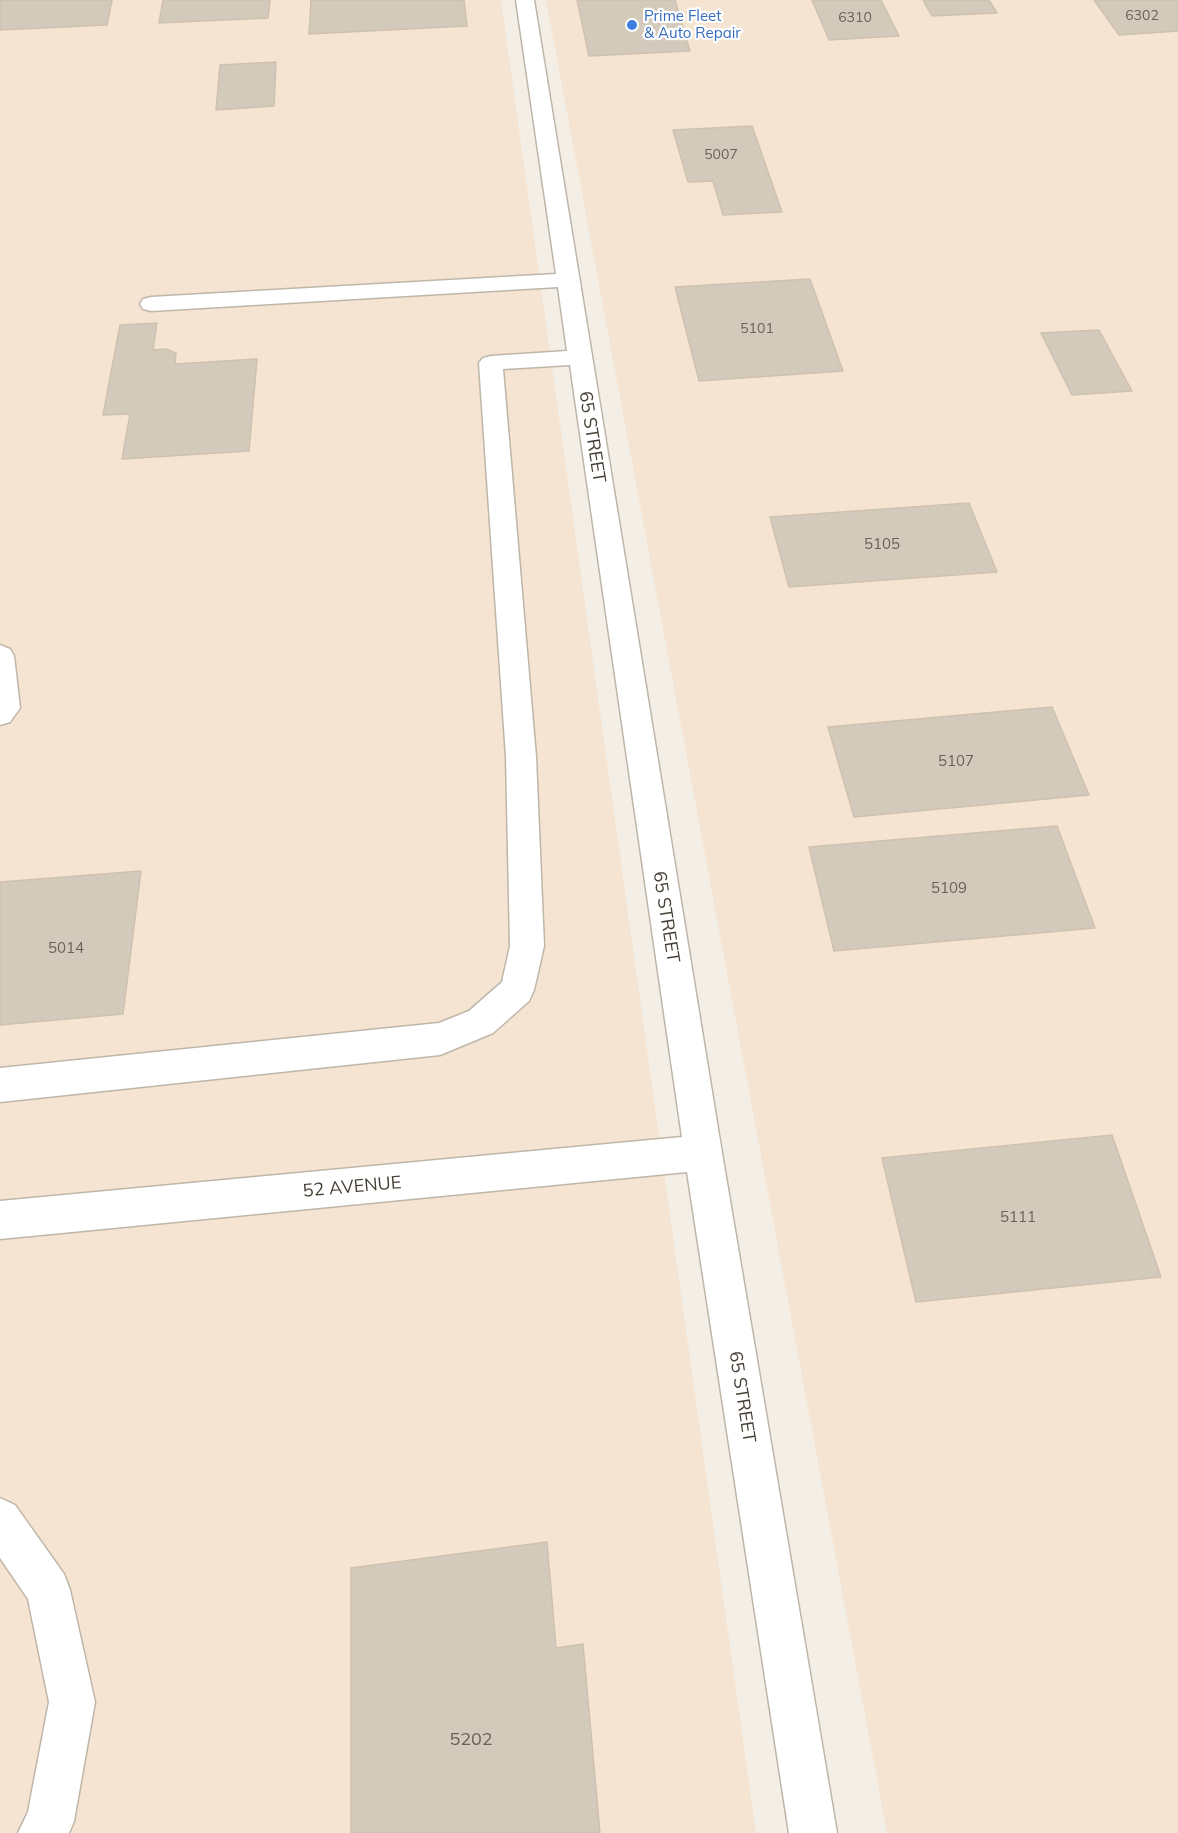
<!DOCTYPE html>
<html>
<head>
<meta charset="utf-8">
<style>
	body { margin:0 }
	canvas { display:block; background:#f3efe6 }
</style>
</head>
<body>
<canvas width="1178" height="1833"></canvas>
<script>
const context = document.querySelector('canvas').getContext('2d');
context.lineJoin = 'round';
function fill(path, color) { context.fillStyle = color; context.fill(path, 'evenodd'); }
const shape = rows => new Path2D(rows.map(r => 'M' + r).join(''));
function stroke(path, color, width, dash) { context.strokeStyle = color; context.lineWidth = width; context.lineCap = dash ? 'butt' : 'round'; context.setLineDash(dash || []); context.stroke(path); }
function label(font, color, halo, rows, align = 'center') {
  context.font = font + ' Mulish,sans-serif'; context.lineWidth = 4.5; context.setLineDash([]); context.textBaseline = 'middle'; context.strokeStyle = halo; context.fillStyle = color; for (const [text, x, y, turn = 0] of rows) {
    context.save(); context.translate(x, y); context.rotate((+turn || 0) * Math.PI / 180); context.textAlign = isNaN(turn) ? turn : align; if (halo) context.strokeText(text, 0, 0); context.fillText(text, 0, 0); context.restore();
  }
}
const commercial = shape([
	[0,0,501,0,756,1833,0,1833],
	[546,0,1178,0,1178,1833,887,1833]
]);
const building = shape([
	[112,0,107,25,0,30,0,0,112,0],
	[163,0,270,0,268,18,159,23,163,0],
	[311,0,464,0,467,26,309,34,311,0],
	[577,0,675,0,690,51,589,56,577,0],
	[812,0,881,0,899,36,829,40,812,0],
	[923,0,989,0,997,13,932,16,923,0],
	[1094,0,1178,0,1178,31,1119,35,1094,0],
	[276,62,274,106,216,110,220,65,276,62],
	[752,126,782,212,723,215,713,181,688,182,673,130,752,126],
	[810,279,843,371,699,381,675,287,810,279],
	[157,323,153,350,166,349,176,353,175,364,257,359,249,451,122,459,130,414,103,415,120,325,157,323],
	[1099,330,1132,391,1072,395,1041,333,1099,330],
	[969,503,997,572,789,587,770,517,969,503],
	[1052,707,1089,795,854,817,828,727,1052,707],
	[1057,826,1095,928,834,951,809,847,1057,826],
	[141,871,123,1014,0,1025,0,882,141,871],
	[1112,1135,1161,1277,916,1302,882,1158,1112,1135],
	[547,1542,556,1648,583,1644,600,1833,351,1833,351,1568,547,1542]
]);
const minor = shape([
	[516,0,534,0,722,1153,837,1833,789,1833,687,1172,0,1239,0,1201,682,1137,570,365,503,369,536,757,544,946,534,990,529,1001,493,1033,440,1055,0,1102,0,1068,439,1023,469,1011,502,982,510,946,506,757,479,363,483,358,491,356,567,351,558,287,151,311,143,309,140,304,143,299,151,297,556,274,516,0],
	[0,645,10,649,14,656,20,708,10,722,0,725,0,645],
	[0,1498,15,1505,64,1574,70,1590,95,1702,74,1821,69,1833,18,1833,28,1812,49,1702,28,1599,0,1558,0,1498]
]);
const markers = [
	[632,25,6,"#3f7fe0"]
];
const farNumbernames = [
	["6302",1142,16],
	["6310",855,18],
	["5007",721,155],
	["5101",757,329]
];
const farShopnames = [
	["Prime Fleet",644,16],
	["& Auto Repair",644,33]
];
const numberNames = [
	["5105",882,544],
	["5107",956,761],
	["5109",949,888],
	["5014",66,948],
	["5111",1018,1217]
];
const streetNames = [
	["65 STREET",592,437,81],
	["65 STREET",666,917,81],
	["52 AVENUE",352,1187,-5],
	["65 STREET",742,1397,81]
];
const nearNumbernames = [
	["5202",471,1740]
];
fill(commercial, '#f5e4d1');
fill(building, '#d4cabc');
stroke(building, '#cfc1af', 1.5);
stroke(minor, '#beb6a9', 3);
fill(minor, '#fff');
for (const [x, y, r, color] of markers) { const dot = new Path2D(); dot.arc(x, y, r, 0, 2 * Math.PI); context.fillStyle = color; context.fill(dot); stroke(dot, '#fff', 2); }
label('14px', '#6a6257', null, farNumbernames);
label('15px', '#366cbe', '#fff', farShopnames, 'left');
label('15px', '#6a6257', null, numberNames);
label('18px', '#463f35', '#fff', streetNames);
label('18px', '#6a6257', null, nearNumbernames);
</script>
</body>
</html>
